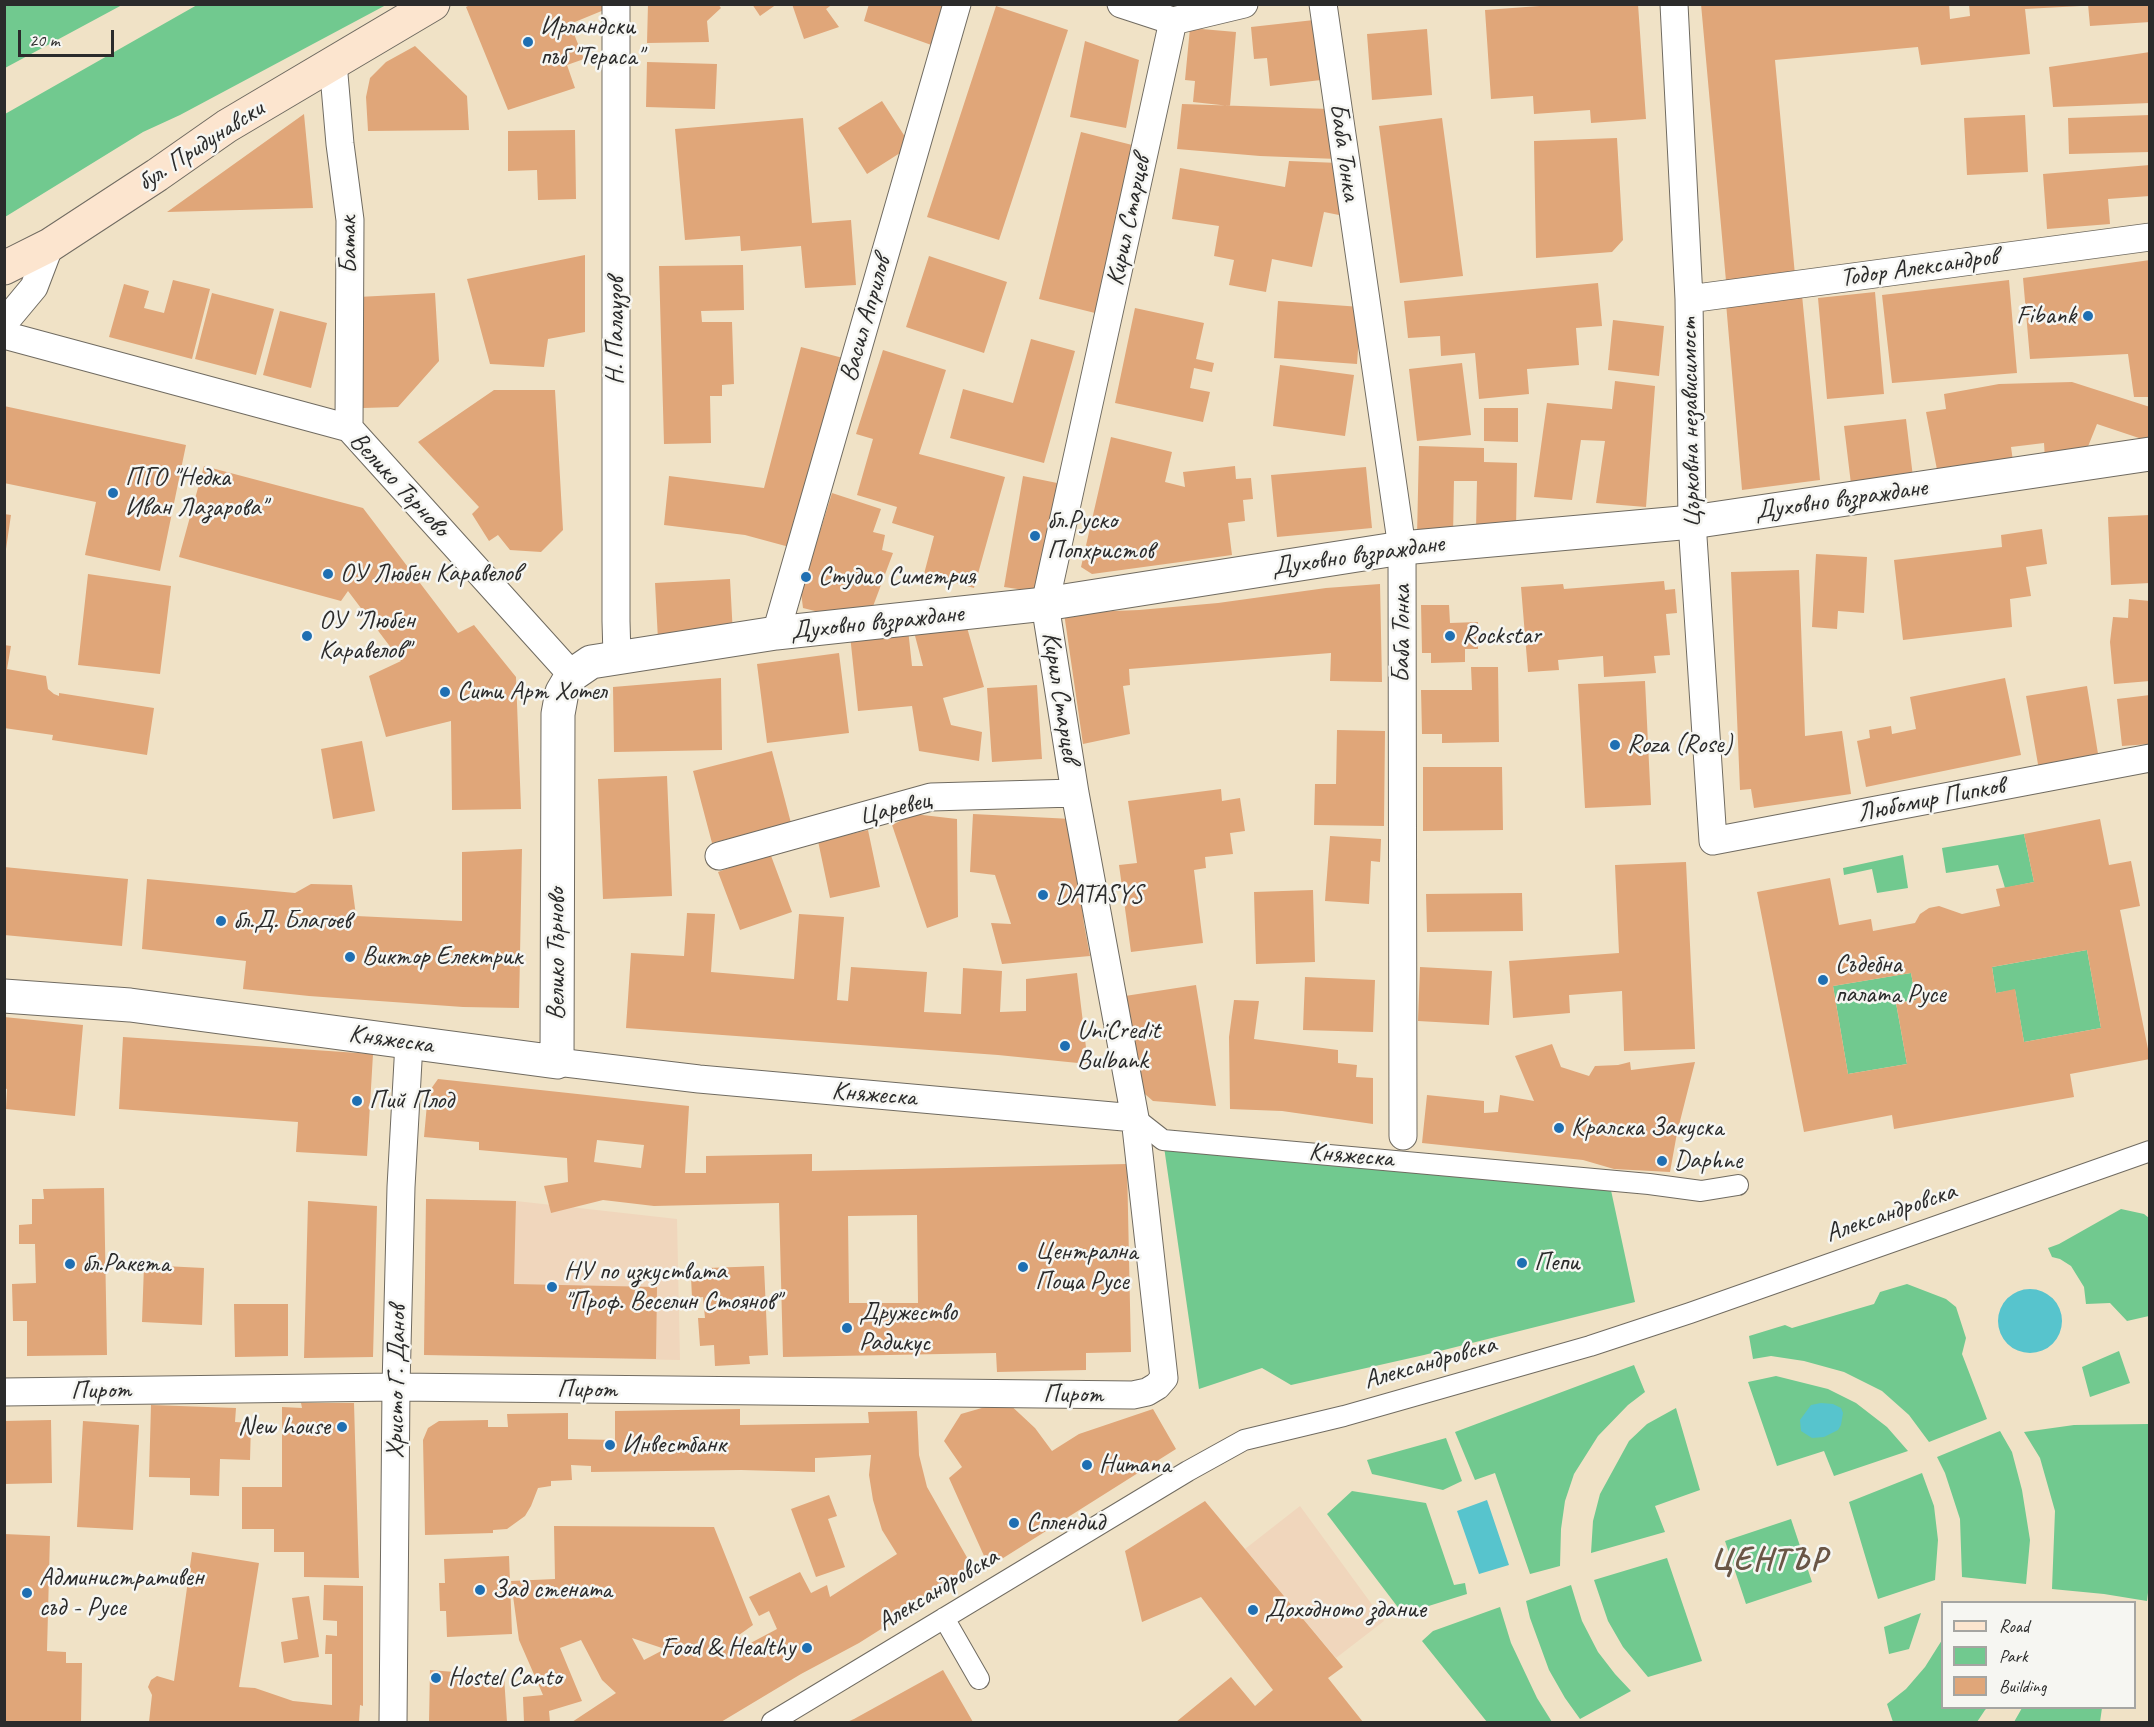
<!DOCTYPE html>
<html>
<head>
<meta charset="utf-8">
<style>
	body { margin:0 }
	#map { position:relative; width:2154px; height:1727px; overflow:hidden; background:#f0e2c6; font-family:Caveat,sans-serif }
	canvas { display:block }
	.frame { position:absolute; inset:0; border:6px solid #2b2b2b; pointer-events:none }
	.legend { position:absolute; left:1941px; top:1601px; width:195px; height:108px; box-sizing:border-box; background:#f6f6f2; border:2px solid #a5a5a2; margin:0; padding:8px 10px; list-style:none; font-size:18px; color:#2b2b2b }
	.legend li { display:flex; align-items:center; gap:12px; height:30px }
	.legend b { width:30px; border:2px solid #a5a5a2 }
	.scale { position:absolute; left:18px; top:30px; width:96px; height:27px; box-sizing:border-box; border:3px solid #2b2b2b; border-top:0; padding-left:8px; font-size:18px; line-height:21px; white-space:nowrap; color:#2b2b2b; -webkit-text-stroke:4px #f6f6f2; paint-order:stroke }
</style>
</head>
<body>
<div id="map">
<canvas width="2154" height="1727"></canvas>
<div class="frame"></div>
<ul class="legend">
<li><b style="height:8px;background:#fce5cf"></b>Road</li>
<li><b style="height:16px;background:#71c98f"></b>Park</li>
<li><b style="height:16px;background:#e0a679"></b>Building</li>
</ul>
<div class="scale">20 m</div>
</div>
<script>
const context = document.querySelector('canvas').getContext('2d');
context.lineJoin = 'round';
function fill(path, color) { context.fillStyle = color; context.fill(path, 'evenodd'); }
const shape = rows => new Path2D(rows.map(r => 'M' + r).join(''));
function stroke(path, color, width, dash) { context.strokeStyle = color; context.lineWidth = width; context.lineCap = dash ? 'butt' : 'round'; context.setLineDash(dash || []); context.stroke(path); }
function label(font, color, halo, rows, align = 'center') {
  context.font = font + ' Caveat,sans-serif'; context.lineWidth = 5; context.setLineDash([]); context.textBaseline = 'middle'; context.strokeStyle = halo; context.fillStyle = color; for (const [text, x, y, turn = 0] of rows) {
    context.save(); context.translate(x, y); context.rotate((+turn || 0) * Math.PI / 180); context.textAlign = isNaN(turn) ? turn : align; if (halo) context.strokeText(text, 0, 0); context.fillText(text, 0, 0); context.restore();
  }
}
const built = shape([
	[426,1199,516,1201,677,1219,680,1360,424,1355],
	[1300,1506,1384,1621,1336,1658,1245,1549]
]);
const green = shape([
	[5,4,122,4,122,5,5,68],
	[197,5,386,5,180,115,143,132,5,217,5,114],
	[2024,834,2034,882,2005,888,1998,865,1946,873,1942,848],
	[1903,855,1908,888,1877,893,1872,869,1844,875,1843,868],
	[2087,950,2101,1028,2024,1042,2015,990,1996,993,1992,967],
	[1911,973,1916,1000,1896,1003,1907,1064,1848,1074,1833,986],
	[1163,1140,1609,1181,1635,1302,1424,1355,1291,1385,1262,1368,1199,1389],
	[2121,1209,2144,1214,2149,1218,2149,1316,2127,1321,2110,1303,2086,1304,2084,1287,2071,1266,2060,1259,2052,1257,2048,1248,2059,1244],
	[1907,1284,1946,1299,1956,1307,1966,1338,1962,1354,1987,1419,1929,1442,1909,1415,1882,1391,1844,1372,1804,1361,1771,1356,1753,1359,1749,1336,1785,1325,1792,1328,1874,1304,1880,1292],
	[2119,1351,2130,1383,2090,1397,2082,1367],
	[1634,1365,1645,1392,1628,1405,1598,1436,1574,1474,1565,1501,1561,1529,1560,1566,1530,1574,1495,1473,1475,1480,1455,1432],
	[1776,1376,1828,1389,1856,1403,1887,1427,1908,1451,1834,1476,1824,1451,1777,1466,1748,1382],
	[1676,1408,1700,1490,1655,1506,1665,1532,1591,1553,1593,1521,1600,1494,1629,1441,1647,1424],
	[2149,1424,2150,1576,2147,1601,2104,1594,2052,1589,2055,1511,2040,1458,2024,1432,2074,1425],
	[2000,1431,2012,1452,2022,1490,2030,1540,2026,1584,1962,1577,1960,1519,1945,1473,1937,1457],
	[1446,1438,1462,1481,1443,1490,1372,1474,1367,1460],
	[1922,1473,1934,1506,1938,1540,1935,1580,1878,1599,1849,1502],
	[1352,1491,1426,1503,1454,1585,1465,1583,1467,1594,1403,1614,1327,1514],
	[1791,1519,1812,1582,1746,1604,1725,1541],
	[1667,1558,1702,1661,1648,1677,1623,1647,1608,1621,1594,1580],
	[1571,1585,1582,1621,1598,1652,1615,1674,1631,1691,1580,1719,1565,1698,1549,1670,1530,1618,1526,1601],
	[1500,1607,1511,1643,1537,1698,1552,1722,1487,1722,1422,1641,1433,1631],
	[1921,1613,1909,1649,1889,1654,1884,1627],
	[1942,1640,1942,1708,1987,1708,1985,1710,1977,1722,1893,1722,1887,1704,1906,1689,1925,1667],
	[2022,1708,2102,1708,2100,1722,2014,1722]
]);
const water = shape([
	'1998 1321a32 32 0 1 1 64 0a32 32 0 1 1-64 0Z',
	[1821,1403,1833,1404,1841,1408,1843,1413,1841,1425,1838,1430,1824,1437,1812,1438,1801,1431,1800,1420,1811,1405],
	[1487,1500,1509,1565,1479,1574,1457,1511]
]);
const building = shape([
	[472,4,602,4,604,10,570,24,584,59,567,65,575,88,508,110,466,7],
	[648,4,718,4,721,8,707,21,709,42,647,43],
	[752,4,777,4,760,16],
	[792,4,833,4,826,9,839,27,804,39],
	[869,4,952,4,937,47,864,21],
	[1567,4,1638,4,1646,119,1591,123,1590,110,1534,114,1533,96,1491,99,1485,10],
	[1701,4,1949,4,1950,19,1970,16,1969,4,2081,4,2081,6,2025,9,2030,54,1921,65,1918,47,1775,60,1795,275,1726,281],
	[2088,4,2150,4,2150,22,2090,26],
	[996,6,1068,30,999,240,927,217],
	[1314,20,1321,80,1270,86,1267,58,1254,59,1251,27],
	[1190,28,1236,32,1230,106,1193,102,1195,81,1185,80],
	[1427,29,1432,95,1372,100,1367,34],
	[1085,41,1139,60,1126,128,1070,117],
	[415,46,467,96,469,130,368,131,366,97,370,78,386,62],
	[2150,52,2150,103,2053,107,2049,67],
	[647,62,717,64,715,109,646,107],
	[882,101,911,146,867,174,838,128],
	[1182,104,1330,109,1337,159,1260,156,1177,149],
	[304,114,313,208,167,212],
	[2025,115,2028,172,1967,175,1964,118],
	[2150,115,2150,152,2069,154,2068,118],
	[803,118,812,223,851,220,856,285,805,288,801,246,741,251,740,236,685,240,675,129],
	[1442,118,1463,276,1400,283,1379,126],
	[575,130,576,199,538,200,537,170,508,171,508,131],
	[1081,132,1140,147,1099,314,1039,299],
	[1617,138,1623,240,1612,252,1536,258,1534,141],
	[1289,161,1339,163,1344,216,1324,212,1312,267,1272,259,1266,292,1229,285,1234,260,1214,256,1219,226,1172,219,1180,168,1285,187],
	[2150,165,2150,196,2108,199,2110,224,2047,229,2043,174],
	[585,255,585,332,548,339,544,367,490,364,467,279],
	[929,256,1007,282,984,353,906,327],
	[2150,260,2150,397,2134,397,2128,354,2030,359,2023,278],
	[743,265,744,310,701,311,702,322,732,322,734,384,722,385,722,396,710,396,711,443,664,444,659,266],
	[173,280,210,289,192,359,109,337,124,284,149,291,144,308,164,313],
	[2009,280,2017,373,1892,383,1882,295],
	[1598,283,1602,326,1576,328,1579,365,1527,369,1529,394,1479,399,1475,353,1441,356,1440,336,1408,338,1404,301],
	[1875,292,1884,394,1827,399,1818,298],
	[212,293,274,309,256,375,195,359],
	[435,293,439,361,398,407,363,408,358,297],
	[1802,295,1820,480,1742,490,1726,303],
	[1278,301,1361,307,1357,364,1274,358],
	[1135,308,1204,323,1196,359,1214,363,1212,372,1194,368,1190,388,1210,392,1203,422,1115,403],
	[280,311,327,323,311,388,263,375],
	[1613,320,1664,326,1659,376,1608,370],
	[1031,339,1075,351,1044,463,950,438,963,389,1013,403],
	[801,347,843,358,793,548,745,535,664,525,669,476,764,488],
	[883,350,946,370,919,454,1005,477,974,588,924,574,934,536,892,523,897,507,857,495,873,439,856,434],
	[1462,363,1471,435,1417,441,1409,369],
	[1280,365,1354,375,1345,436,1273,426],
	[1615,381,1655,386,1646,507,1596,503,1605,441,1581,440,1572,500,1534,497,1547,403,1612,409],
	[2072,382,2150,407,2150,448,2148,441,2097,424,2085,454,2045,460,2044,443,2011,447,2013,461,1938,475,1926,412,1946,409,1944,394,1999,384],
	[494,390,555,390,563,530,541,552,510,550,498,535,489,541,472,514,479,507,418,442],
	[4,406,186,445,160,571,85,555,96,502,4,483],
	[1484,408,1518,408,1518,442,1484,441],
	[1906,419,1913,477,1851,484,1844,426],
	[1111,437,1172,452,1165,482,1185,487,1183,472,1235,466,1236,479,1251,478,1253,499,1243,500,1245,521,1228,523,1232,555,1092,574,1081,567],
	[1419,446,1484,448,1484,462,1517,463,1516,531,1476,529,1477,481,1454,481,1453,537,1417,537],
	[204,466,363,508,458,633,474,625,516,677,521,809,452,810,451,721,386,737,369,676,401,661,348,591,341,601,179,557],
	[1366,467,1372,528,1277,537,1271,475],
	[1023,476,1067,485,1045,593,1004,587],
	[832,493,881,509,873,532,885,535,882,550,893,553,872,609,823,613,803,608,801,592],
	[4,514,11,515,6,549,4,549],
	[2150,515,2150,583,2111,585,2108,517],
	[2042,529,2047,564,2026,567,2031,596,2010,599,2012,627,1903,640,1894,560,2002,547,2001,535],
	[1816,554,1867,557,1864,613,1838,611,1837,629,1812,627],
	[1799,570,1805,736,1842,731,1851,794,1754,808,1751,789,1740,790,1731,572],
	[88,574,171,586,160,674,78,665],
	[730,579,733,635,658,640,655,583],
	[1664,581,1665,590,1675,589,1677,613,1666,614,1670,655,1654,656,1656,673,1604,677,1603,656,1558,660,1559,670,1528,672,1521,587,1563,584,1564,589],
	[1380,584,1382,682,1330,681,1331,653,1129,669,1130,685,1123,686,1130,734,1083,744,1064,613,1139,610,1218,603,1326,588],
	[2129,599,2150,601,2150,681,2114,684,2110,642,2113,617,2128,618],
	[1421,605,1449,605,1450,623,1478,622,1478,649,1465,649,1465,662,1431,663,1431,653,1422,653],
	[964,617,984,687,943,698,951,725,982,732,979,761,919,751,912,706,858,711,850,635,908,629,912,666,923,666,914,632],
	[4,645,11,646,7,669,46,676,48,689,54,694,59,696,59,693,154,708,147,755,52,740,53,735,4,728],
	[839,653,849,733,767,743,757,664],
	[1471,667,1498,667,1499,742,1442,743,1442,734,1422,734,1421,690,1472,690],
	[721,678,722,750,614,752,613,687],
	[2005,678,2021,755,1866,787,1857,741,1870,738,1869,730,1891,726,1892,734,1916,729,1910,697],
	[1645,681,1651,805,1585,808,1578,684],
	[1037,685,1042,759,992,762,987,688],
	[2087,686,2099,760,2039,770,2026,696],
	[2150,695,2150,744,2122,746,2117,699],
	[1337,730,1385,731,1384,826,1314,825,1315,784,1336,784],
	[362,741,375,811,333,819,321,749],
	[772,751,791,823,712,843,693,771],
	[1423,767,1502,767,1503,830,1423,831],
	[667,776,672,896,603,899,598,779],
	[1221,789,1222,801,1240,798,1245,831,1230,833,1233,854,1205,857,1206,868,1194,870,1203,943,1131,952,1119,865,1137,863,1128,801],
	[914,814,957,819,958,917,927,928,892,825],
	[973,814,1072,819,1084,924,1090,956,1002,964,991,923,1011,924,995,875,970,872],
	[2100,819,2109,865,2131,861,2140,906,2120,910,2150,1059,2070,1074,2074,1097,1894,1129,1892,1115,1804,1132,1757,892,1830,878,1839,925,1871,919,1873,931,1915,923,1920,914,1929,908,1939,906,1962,914,2000,906,1996,889,2034,882,2024,834],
	[2087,950,2101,1028,2024,1042,2015,989,1996,993,1992,967],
	[1911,973,1916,1000,1896,1003,1907,1064,1848,1074,1833,986],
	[868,830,880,887,830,898,818,841],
	[1330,836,1381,839,1380,862,1371,861,1369,904,1325,901],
	[522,849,519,1008,463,1007,309,996,243,989,246,961,142,949,147,879,295,893,311,884,352,885,356,916,462,921,462,852],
	[770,853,792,912,740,930,718,872],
	[1686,862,1695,1049,1624,1051,1622,991,1569,995,1570,1013,1513,1018,1509,961,1619,953,1615,865],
	[4,867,128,879,122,946,4,935],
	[1313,890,1315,962,1256,964,1254,892],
	[1522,893,1523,931,1427,932,1426,894],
	[687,913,715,914,711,972,794,979,799,914,844,917,837,1000,848,1001,851,967,927,972,924,1012,961,1014,963,968,1002,971,1000,1012,1026,1011,1026,979,1077,973,1088,1064,998,1055,626,1028,631,953,684,956],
	[1420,967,1492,971,1489,1025,1418,1021],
	[1305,977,1375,980,1373,1032,1303,1030],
	[1196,985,1216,1106,1153,1101,1139,1089,1125,996],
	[1234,1000,1259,1001,1254,1039,1338,1050,1338,1063,1357,1065,1356,1077,1373,1078,1373,1124,1282,1111,1230,1109,1229,1037],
	[4,1017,83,1025,75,1116,6,1109,7,1089,4,1088],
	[123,1037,373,1054,367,1156,296,1152,298,1122,119,1109],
	[1552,1044,1561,1067,1589,1076,1595,1066,1618,1065,1630,1062,1631,1070,1695,1062,1677,1133,1670,1172,1614,1169,1583,1160,1422,1143,1427,1095,1484,1101,1484,1113,1498,1112,1500,1095,1534,1101,1515,1056],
	[438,1079,689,1106,685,1173,706,1173,706,1156,812,1154,812,1171,1127,1164,1131,1352,1086,1353,1086,1370,997,1372,996,1353,783,1357,779,1203,654,1206,603,1200,551,1213,544,1186,568,1182,567,1158,479,1150,479,1142,424,1137,428,1093],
	[597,1140,644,1145,641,1168,594,1162],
	[917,1215,918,1303,849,1303,848,1216],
	[104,1188,107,1355,27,1356,27,1321,13,1321,12,1284,36,1283,35,1244,19,1244,19,1225,32,1224,32,1199,44,1199,43,1189],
	[426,1199,516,1201,514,1284,657,1287,656,1359,424,1355],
	[308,1201,377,1206,373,1357,304,1358],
	[144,1265,204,1268,202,1325,142,1322],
	[764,1266,768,1355,749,1356,750,1364,715,1366,714,1345,700,1346,698,1318,705,1318,703,1297,692,1298,691,1277,708,1276,707,1268],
	[234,1304,288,1304,288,1356,235,1357],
	[1006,1401,1035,1428,1052,1451,1079,1434,1153,1409,1176,1449,989,1567,949,1478,962,1467,944,1441,961,1414],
	[301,1403,354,1403,359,1578,304,1577,304,1552,274,1552,274,1529,242,1529,242,1487,282,1487,282,1407,302,1408],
	[151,1405,236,1408,235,1422,251,1423,250,1460,220,1459,219,1496,190,1495,190,1478,149,1477],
	[740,1409,740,1425,869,1423,868,1412,917,1411,919,1455,927,1487,977,1575,927,1600,859,1643,801,1674,721,1722,572,1722,616,1693,602,1680,581,1640,560,1648,582,1701,549,1711,550,1722,524,1722,523,1697,543,1695,519,1640,511,1581,555,1579,554,1526,714,1527,753,1625,739,1635,745,1646,777,1629,769,1611,759,1616,749,1597,800,1572,811,1593,827,1585,830,1597,897,1554,882,1530,873,1500,869,1475,871,1455,815,1458,815,1472,741,1470,591,1472,591,1466,571,1465,572,1480,551,1481,551,1486,538,1488,531,1506,525,1516,507,1529,493,1530,493,1533,425,1535,423,1440,428,1428,439,1421,488,1420,488,1427,508,1427,507,1414,568,1413,568,1439,615,1440,615,1411],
	[632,1638,665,1649,644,1660],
	[51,1420,52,1483,4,1484,4,1421],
	[83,1421,139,1425,133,1530,77,1527],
	[829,1495,837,1516,828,1519,845,1567,816,1577,791,1509],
	[1205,1501,1343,1667,1328,1678,1363,1722,1176,1722,1231,1677,1255,1706,1273,1690,1201,1597,1142,1622,1125,1551],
	[4,1534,50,1536,47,1651,66,1652,66,1663,82,1663,81,1722,4,1722],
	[192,1552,259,1563,239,1687,255,1688,293,1701,332,1705,332,1654,325,1654,326,1635,337,1636,337,1621,323,1620,324,1585,363,1586,363,1706,360,1705,359,1722,149,1722,152,1695,148,1687,151,1680,157,1676,174,1681],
	[509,1556,512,1634,447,1637,446,1611,440,1611,439,1583,445,1583,444,1559],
	[309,1596,319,1657,284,1663,281,1642,298,1639,292,1598],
	[430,1670,504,1676,507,1722,429,1722],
	[943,1670,973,1722,847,1722,854,1719]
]);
const pedestrian = shape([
	[1135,1118,1163,1140,1649,1184,1701,1191,1738,1185],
	[944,1618,979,1679],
	[772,1722,1188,1471,1244,1440,1344,1416,1590,1346,1690,1313,2150,1151]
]);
const minor = shape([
	[616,4,616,621,617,657],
	[1121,4,1173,21,1244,4],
	[1323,4,1402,548,1403,1136],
	[1674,4,1689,299,1692,522,1713,841,2150,758],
	[333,63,340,144,350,220,349,428],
	[1689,299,2150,237],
	[4,323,34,287,50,245],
	[4,335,349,428,572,675],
	[776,633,957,4],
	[719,856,931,797,1075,793],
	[557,1062,699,1079,1135,1118],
	[4,1392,396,1387,1133,1395,1147,1392,1157,1386,1164,1378,1135,1118,1075,793,1045,604,1173,21],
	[393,1722,396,1387,401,1187,409,1043]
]);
const tertiary = shape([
	[4,996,130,1005,557,1062,558,714,562,692,572,675,591,662,776,633,1045,604,1402,548,1692,522,2150,454]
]);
const secondary = shape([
	[4,268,50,245,157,175,227,126,433,4]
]);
const markers = [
	[528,42,6,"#1f6fb2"],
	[2088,316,6,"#1f6fb2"],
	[113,493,6,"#1f6fb2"],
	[1035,536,6,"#1f6fb2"],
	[328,574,6,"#1f6fb2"],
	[806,577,6,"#1f6fb2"],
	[307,636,6,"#1f6fb2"],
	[1450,636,6,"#1f6fb2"],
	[445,692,6,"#1f6fb2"],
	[1615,745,6,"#1f6fb2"],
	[1043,895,6,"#1f6fb2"],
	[221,921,6,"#1f6fb2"],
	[350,957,6,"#1f6fb2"],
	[1823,980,6,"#1f6fb2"],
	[1065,1046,6,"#1f6fb2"],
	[357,1101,6,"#1f6fb2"],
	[1559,1128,6,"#1f6fb2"],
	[1662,1161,6,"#1f6fb2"],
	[1522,1263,6,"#1f6fb2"],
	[70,1264,6,"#1f6fb2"],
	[1023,1267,6,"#1f6fb2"],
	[552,1287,6,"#1f6fb2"],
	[847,1328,6,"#1f6fb2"],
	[342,1427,6,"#1f6fb2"],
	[610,1445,6,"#1f6fb2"],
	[1087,1465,6,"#1f6fb2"],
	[1014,1523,6,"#1f6fb2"],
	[480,1590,6,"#1f6fb2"],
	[27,1593,6,"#1f6fb2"],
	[1253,1610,6,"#1f6fb2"],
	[807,1648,6,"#1f6fb2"],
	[436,1678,6,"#1f6fb2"]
];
const poiNames = [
	["Ирландски",540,27],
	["пъб \"Тераса\"",540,57],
	["Fibank",2076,316,"right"],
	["ПГО \"Недка",125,478],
	["Иван Лазарова\"",125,508],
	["бл.Руско",1047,521],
	["Попхристов",1047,551],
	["ОУ Любен Каравелов",340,574],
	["Студио Симетрия",818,577],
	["ОУ \"Любен",319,621],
	["Каравелов\"",319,651],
	["Rockstar",1462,636],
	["Сити Арт Хотел",457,692],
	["Roza (Rose)",1627,745],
	["DATASYS",1055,895],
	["бл.Д. Благоев",233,921],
	["Виктор Електрик",362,957],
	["Съдебна",1835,965],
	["палата Русе",1835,995],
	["UniCredit",1077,1031],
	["Bulbank",1077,1061],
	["Пий Плод",369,1101],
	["Кралска Закуска",1571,1128],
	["Daphne",1674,1161],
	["Централна",1035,1252],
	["Поща Русе",1035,1282],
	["Пепи",1534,1263],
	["бл.Ракета",82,1264],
	["НУ по изкуствата",564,1272],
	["\"Проф. Веселин Стоянов\"",564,1302],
	["Дружество",859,1313],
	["Радикус",859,1343],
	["New house",330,1427,"right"],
	["Инвестбанк",622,1445],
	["Humana",1099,1465],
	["Сплендид",1026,1523],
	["Административен",39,1578],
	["съд - Русе",39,1608],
	["Зад стената",492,1590],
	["Доходното здание",1265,1610],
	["Food & Healthy",795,1648,"right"],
	["Hostel Canto",448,1678]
];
const streetNames = [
	["бул. Придунавски",201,146,-33],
	["Баба Тонка",1344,152,82],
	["Кирил Старцев",1129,221,-78],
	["Батак",349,245,-91],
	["Тодор Александров",1919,268,-8],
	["Васил Априлов",866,319,-74],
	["Н. Палаузов",616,331,-90],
	["Църковна независимост",1691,423,-91],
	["Велико Търново",399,485,47],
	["Духовно възраждане",1841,500,-8],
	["Духовно възраждане",1358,556,-8],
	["Духовно възраждане",877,623,-6],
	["Баба Тонка",1402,634,-90],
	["Кирил Старцев",1060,697,81],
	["Любомир Пипков",1931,800,-11],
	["Царевец",895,809,-14],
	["Велико Търново",557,954,-90],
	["Княжеска",391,1040,8],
	["Княжеска",874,1095,5],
	["Княжеска",1351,1156,5],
	["Александровска",1891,1213,-19],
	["Александровска",1430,1363,-16],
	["Христо Г. Данов",397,1382,-89],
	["Пирот",587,1390,1],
	["Пирот",101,1391,-1],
	["Пирот",1073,1395],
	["Александровска",938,1590,-31]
];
const districtNames = [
	["ЦЕНТЪР",1769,1561]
];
fill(built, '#f0d6bc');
fill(green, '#71c98f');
fill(water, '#57c4cd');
fill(building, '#e0a679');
stroke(pedestrian, '#706b61', 22);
stroke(minor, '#706b61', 29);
stroke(tertiary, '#706b61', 35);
stroke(secondary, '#706b61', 35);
stroke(pedestrian, '#fff', 20);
stroke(minor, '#fff', 27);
stroke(tertiary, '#fff', 33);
stroke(secondary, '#fce5cf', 33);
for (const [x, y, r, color] of markers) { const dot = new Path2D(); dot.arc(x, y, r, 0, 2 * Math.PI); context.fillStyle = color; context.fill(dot); stroke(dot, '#f6f6f2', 2); }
label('26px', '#2b2b2b', '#f6f6f2', poiNames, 'left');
label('26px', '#2b2b2b', '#f6f6f2', streetNames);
context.letterSpacing = '1.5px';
label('bold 32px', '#6a5646', '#f6f6f2', districtNames);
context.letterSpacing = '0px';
</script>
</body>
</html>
